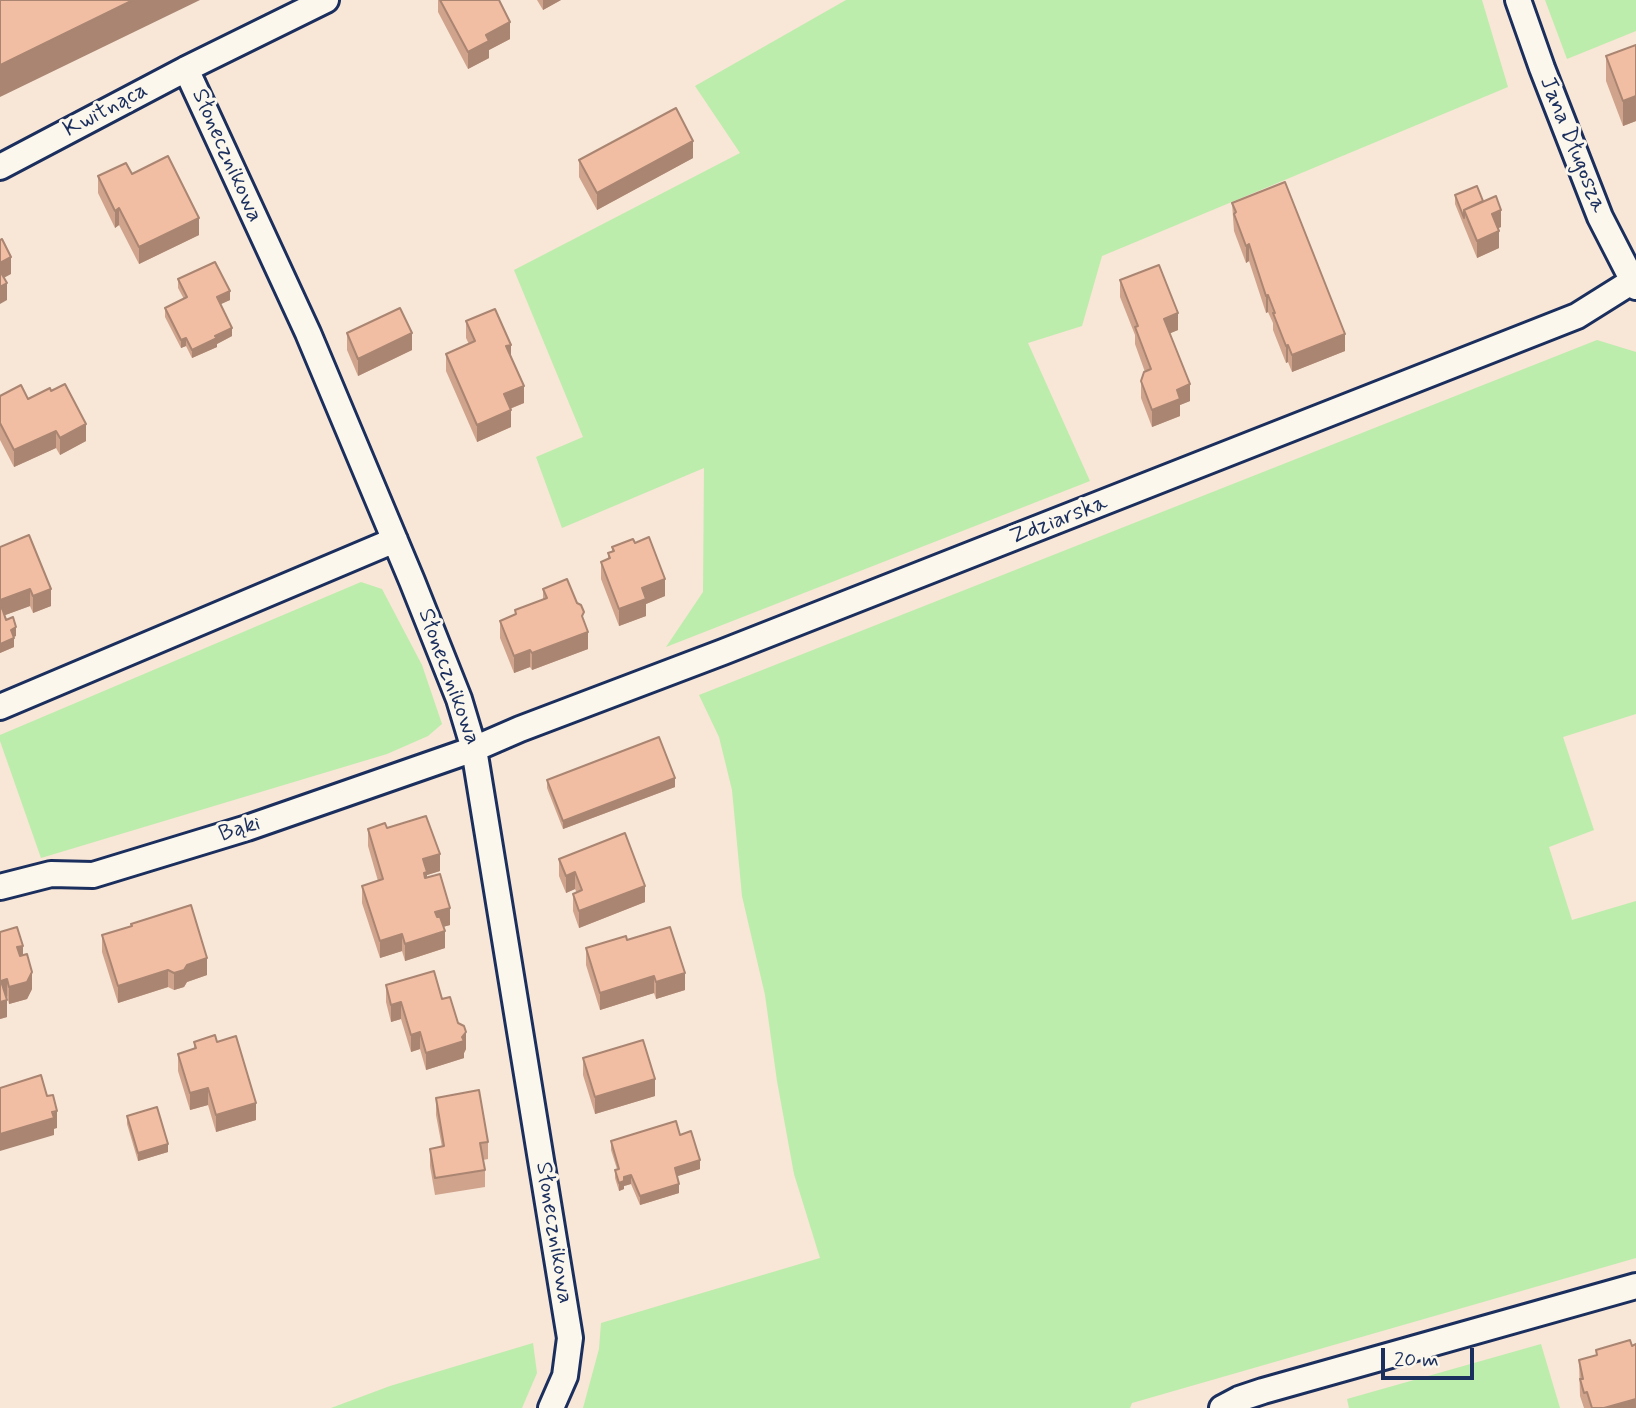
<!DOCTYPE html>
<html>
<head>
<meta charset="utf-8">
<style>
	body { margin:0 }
	#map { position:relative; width:1636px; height:1408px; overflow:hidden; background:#f8e6d6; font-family:Mynerve,sans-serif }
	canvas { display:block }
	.scale { position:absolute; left:1381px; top:1348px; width:93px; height:32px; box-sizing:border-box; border:4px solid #1b2f5e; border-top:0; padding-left:9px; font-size:21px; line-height:24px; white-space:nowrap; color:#1b2f5e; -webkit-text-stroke:5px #fbf7ec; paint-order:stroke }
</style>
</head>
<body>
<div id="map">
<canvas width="1636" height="1408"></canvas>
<div class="scale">20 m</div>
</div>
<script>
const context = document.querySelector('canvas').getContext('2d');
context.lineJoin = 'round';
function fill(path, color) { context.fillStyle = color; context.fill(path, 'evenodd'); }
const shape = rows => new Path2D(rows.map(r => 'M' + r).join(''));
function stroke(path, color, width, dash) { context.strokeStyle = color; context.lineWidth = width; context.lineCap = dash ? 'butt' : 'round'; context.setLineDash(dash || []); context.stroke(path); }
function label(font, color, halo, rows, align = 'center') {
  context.font = font + ' Mynerve,sans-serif'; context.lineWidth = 6; context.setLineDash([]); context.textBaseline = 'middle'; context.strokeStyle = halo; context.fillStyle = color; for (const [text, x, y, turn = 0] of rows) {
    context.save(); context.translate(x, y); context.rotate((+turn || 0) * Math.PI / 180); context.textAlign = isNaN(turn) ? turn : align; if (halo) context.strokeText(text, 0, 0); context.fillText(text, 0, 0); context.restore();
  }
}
const green = shape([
	[846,0,1482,0,1508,87,1102,256,1082,326,1028,343,1090,481,666,647,703,592,704,468,562,528,536,457,583,437,514,270,740,153,695,86],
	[1545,0,1636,0,1636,31,1567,59],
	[1597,340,1636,352,1636,714,1563,737,1594,830,1549,847,1572,920,1636,901,1636,1258,1132,1403,1130,1408,583,1408,599,1349,601,1323,820,1258,794,1174,777,1081,765,995,742,896,732,790,719,737,699,695],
	[361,582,382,589,422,665,442,724,428,736,387,754,41,858,0,741,0,735],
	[533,1343,537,1373,522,1408,331,1408,390,1386],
	[1541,1344,1560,1408,1349,1408,1347,1399]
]);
const minor = shape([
	[1518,0,1542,68,1600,217,1636,287],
	[186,69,308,333,412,581,459,699,474,749,570,1338,565,1376,551,1408],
	[0,167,186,69,326,0],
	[0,707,395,540],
	[0,887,51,874,93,875,247,828,474,749,520,729,723,652,1577,316,1636,279],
	[1222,1408,1239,1399,1263,1391,1636,1286]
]);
const wall = shape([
	[438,0,499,0,510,39,489,50,489,58,468,69,438,12],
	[537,0,561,0,543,10],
	[1636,45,1636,121,1623,126,1606,81,1606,56],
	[693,158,597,210,579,177,579,160],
	[132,174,199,235,139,264,119,225,115,228,98,193,98,176],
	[1455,195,1483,201,1501,227,1498,228,1499,248,1477,258,1455,204],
	[1232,203,1345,351,1292,372,1288,362,1286,363,1273,330,1273,323,1268,312,1266,313,1249,261,1246,263,1234,231],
	[178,279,230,300,220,304,232,336,217,344,217,347,192,358,186,346,181,348,165,317,165,308,184,299,178,288],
	[1120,280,1178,330,1170,333,1190,401,1180,405,1180,416,1152,427,1141,398,1141,381,1145,372,1135,344,1135,335,1120,297],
	[466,321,511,357,524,403,510,409,511,427,477,442,446,371,446,354,469,344,466,338],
	[347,333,412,350,358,376,347,350],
	[0,396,28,399,86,441,60,455,56,448,14,467,0,440],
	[635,543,665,596,646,604,646,616,619,626,601,579,601,562,608,559,608,553,612,552,612,547],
	[0,547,51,606,33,613,30,606,5,615,16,636,13,637,14,647,0,653],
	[543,589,584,621,588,649,532,670,530,667,514,673,500,638,500,621,515,615,515,610,543,599],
	[547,780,675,787,563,829,547,788],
	[387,828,440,871,427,875,427,878,450,925,443,927,445,948,405,961,402,951,380,958,362,903,362,886,378,881,368,846,368,829],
	[559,859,645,902,579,928,573,911,573,894,577,893,575,889,566,893,559,876],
	[131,924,207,975,187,982,184,987,174,990,168,987,118,1003,102,952,102,935,131,926],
	[0,932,23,956,32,989,27,999,9,1004,7,996,6,997,7,1017,0,1019],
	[627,940,685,990,656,999,654,993,600,1010,586,965,586,948],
	[386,985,442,999,466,1049,464,1053,464,1058,426,1070,420,1049,411,1052,401,1019,391,1022,386,1002],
	[194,1042,217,1042,256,1120,216,1132,208,1105,190,1110,178,1071,178,1054,194,1049],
	[583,1058,655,1096,595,1114,583,1075],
	[436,1098,488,1142,488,1159,483,1160,485,1170,485,1187,435,1195,430,1166,430,1149,442,1147,436,1115],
	[127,1116,168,1152,138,1161,127,1124],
	[680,1135,700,1169,677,1176,679,1193,640,1205,631,1184,624,1186,624,1189,619,1191,615,1178,615,1170,617,1169,611,1150,611,1141],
	[1596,1350,1636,1408,1584,1408,1580,1396,1579,1360,1596,1356]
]);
const shadedWall = shape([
	[133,0,200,0,0,97,0,65],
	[543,0,561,0,543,10],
	[510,22,510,39,489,50,489,58,468,69,468,52,486,35],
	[1636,96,1636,121,1623,126,1623,101],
	[693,141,693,158,597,210,597,193],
	[119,208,119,225,115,228,115,211],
	[1501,210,1501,227,1492,231,1492,214],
	[199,218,199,235,139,264,139,247],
	[1499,231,1499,248,1477,258,1477,241],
	[1249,244,1249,261,1246,263,1246,246],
	[11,257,11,274,0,280,0,263],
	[7,283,7,300,0,304,0,287],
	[230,291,230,300,217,306,217,297],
	[1268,295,1268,312,1266,313,1266,296],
	[1178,313,1178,330,1164,336,1164,319],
	[232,328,232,336,217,344,217,347,192,358,192,350,215,336],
	[412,333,412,350,358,376,358,359],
	[1345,334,1345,351,1292,372,1292,355],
	[186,338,186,346,181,348,181,340],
	[511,345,511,362,506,346],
	[1288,345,1288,362,1286,363,1286,346],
	[1190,384,1190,401,1180,405,1180,416,1152,427,1152,410,1177,390],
	[524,386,524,403,504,411,504,394],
	[511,410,511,427,477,442,477,425],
	[86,424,86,441,60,455,60,438],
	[56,431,56,448,14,467,14,450],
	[665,579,665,596,646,604,646,616,619,626,619,609,642,588],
	[30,589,30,606,0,617,0,600],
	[51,589,51,606,33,613,33,596],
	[16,627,16,636,11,638,11,630],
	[588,632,588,649,532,670,532,653],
	[14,638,14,647,0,653,0,644],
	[530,650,530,667,514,673,514,656],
	[675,778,675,787,563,829,563,821],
	[440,854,440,871,427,875,427,889,424,890,423,859],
	[575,872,575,889,566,893,566,876],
	[645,886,645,902,579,928,579,911],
	[450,908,450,925,435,929,435,912],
	[445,931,445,948,405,961,405,944],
	[402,934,402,951,380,958,380,941],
	[23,946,23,963,17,947],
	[207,958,207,975,187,982,184,987,174,990,174,973,187,965],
	[168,970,168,987,118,1003,118,986],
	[32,972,32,989,27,999,9,1004,9,987],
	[685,973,685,990,656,999,656,982],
	[654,976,654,993,600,1010,600,993],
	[7,979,7,996,1,998,1,981],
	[7,1000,7,1017,0,1019,0,1002],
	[401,1002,401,1019,391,1022,391,1005],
	[420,1032,420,1049,411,1052,411,1035],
	[466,1032,466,1049,464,1053,464,1058,426,1070,426,1053,462,1037],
	[655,1079,655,1096,595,1114,595,1097],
	[208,1088,208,1105,190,1110,190,1093],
	[256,1103,256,1120,216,1132,216,1115],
	[57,1111,57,1128,54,1129,54,1135,0,1151,0,1134],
	[168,1144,168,1152,138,1161,138,1153],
	[700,1160,700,1169,675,1177,675,1168],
	[631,1175,631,1184,624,1186,624,1177],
	[624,1181,624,1189,619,1191,619,1183],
	[679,1184,679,1193,640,1205,640,1196],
	[1636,1399,1636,1408,1604,1408]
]);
const building = shape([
	[0,0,133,0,0,65,0,0],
	[440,0,499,0,510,22,486,35,489,41,468,52,440,0],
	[1636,45,1636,96,1623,101,1606,56,1636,45],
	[676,108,693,141,597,193,579,160,676,108],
	[168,156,199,218,139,247,119,208,115,211,98,176,126,163,132,174,168,156],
	[1285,182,1345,334,1292,355,1288,345,1286,346,1273,313,1275,313,1268,295,1266,296,1249,244,1246,246,1234,214,1236,212,1232,203,1285,182],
	[1477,186,1483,201,1464,210,1464,218,1455,195,1477,186],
	[1496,196,1501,210,1492,214,1499,231,1477,241,1464,210,1496,196],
	[2,239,11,257,0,263,0,240,2,239],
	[215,262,230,291,217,297,232,328,215,336,217,338,192,350,186,338,181,340,165,308,187,297,178,279,215,262],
	[1159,265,1178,313,1164,319,1190,384,1177,390,1180,399,1152,410,1141,381,1144,372,1151,369,1135,327,1138,326,1120,280,1159,265],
	[0,271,7,283,0,287,0,271],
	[400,308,412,333,358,359,347,333,400,308],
	[495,309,511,345,506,346,524,386,504,394,511,410,477,425,446,354,475,341,466,321,495,309],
	[65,384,86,424,60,438,56,431,14,450,0,423,0,396,21,385,28,399,50,388,51,391,65,384],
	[29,535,51,589,33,596,30,589,0,600,0,547,29,535],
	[649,537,665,579,642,588,646,599,619,609,601,562,610,558,608,553,614,551,612,547,633,539,635,543,649,537],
	[567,579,577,603,581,605,584,612,582,616,588,632,532,653,530,650,514,656,500,621,516,614,515,610,547,598,543,589,567,579],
	[2,608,6,620,13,617,16,627,11,630,14,638,0,644,0,609,2,608],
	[659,737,675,778,563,821,547,780,659,737],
	[426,816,440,854,423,859,427,872,424,873,425,878,440,874,450,908,435,912,437,917,440,917,445,931,405,944,402,934,380,941,362,886,383,879,368,829,385,823,387,828,426,816],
	[625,833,645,886,579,911,573,894,582,890,575,872,566,876,559,859,625,833],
	[191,905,207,958,187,965,184,970,174,973,168,970,118,986,102,935,132,926,131,924,191,905],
	[17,927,23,946,17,947,20,956,27,954,32,972,27,982,9,987,7,979,1,981,7,1000,0,1002,0,932,17,927],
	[670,927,685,973,656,982,654,976,600,993,586,948,626,936,627,940,670,927],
	[434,971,442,999,450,997,458,1023,464,1026,466,1032,462,1037,464,1041,426,1053,420,1032,411,1035,401,1002,391,1005,386,985,434,971],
	[215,1035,217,1042,236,1036,256,1103,216,1115,208,1088,190,1093,178,1054,196,1048,194,1042,215,1035],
	[643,1040,655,1079,595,1097,583,1058,643,1040],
	[41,1075,47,1096,53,1095,57,1111,52,1112,54,1118,0,1134,0,1088,41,1075],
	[479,1090,488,1142,480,1143,485,1170,435,1178,430,1149,444,1146,436,1098,479,1090],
	[157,1107,168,1144,138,1153,127,1116,157,1107],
	[676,1121,680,1135,691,1131,700,1160,675,1168,679,1184,640,1196,631,1175,624,1177,624,1181,619,1183,615,1170,619,1169,611,1141,676,1121],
	[1630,1340,1632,1346,1636,1344,1636,1399,1604,1408,1592,1408,1587,1392,1584,1393,1580,1379,1583,1379,1579,1360,1597,1355,1596,1350,1630,1340]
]);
const streetNames = [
	["Kwitnąca",106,111,-28],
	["Jana Długosza",1572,145,68],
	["Słonecznikowa",226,156,66],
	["Zdziarska",1059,521,-21],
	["Słonecznikowa",448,677,70],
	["Bąki",240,830,-18],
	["Słonecznikowa",553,1233,81]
];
fill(green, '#bcedac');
stroke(minor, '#1b2f5e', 30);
stroke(minor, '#fbf7ec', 24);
fill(wall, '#d0a38c');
fill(shadedWall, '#a98572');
fill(building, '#f2bea3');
stroke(building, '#a98572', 2);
label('23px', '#1b2f5e', '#fbf7ec', streetNames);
</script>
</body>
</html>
